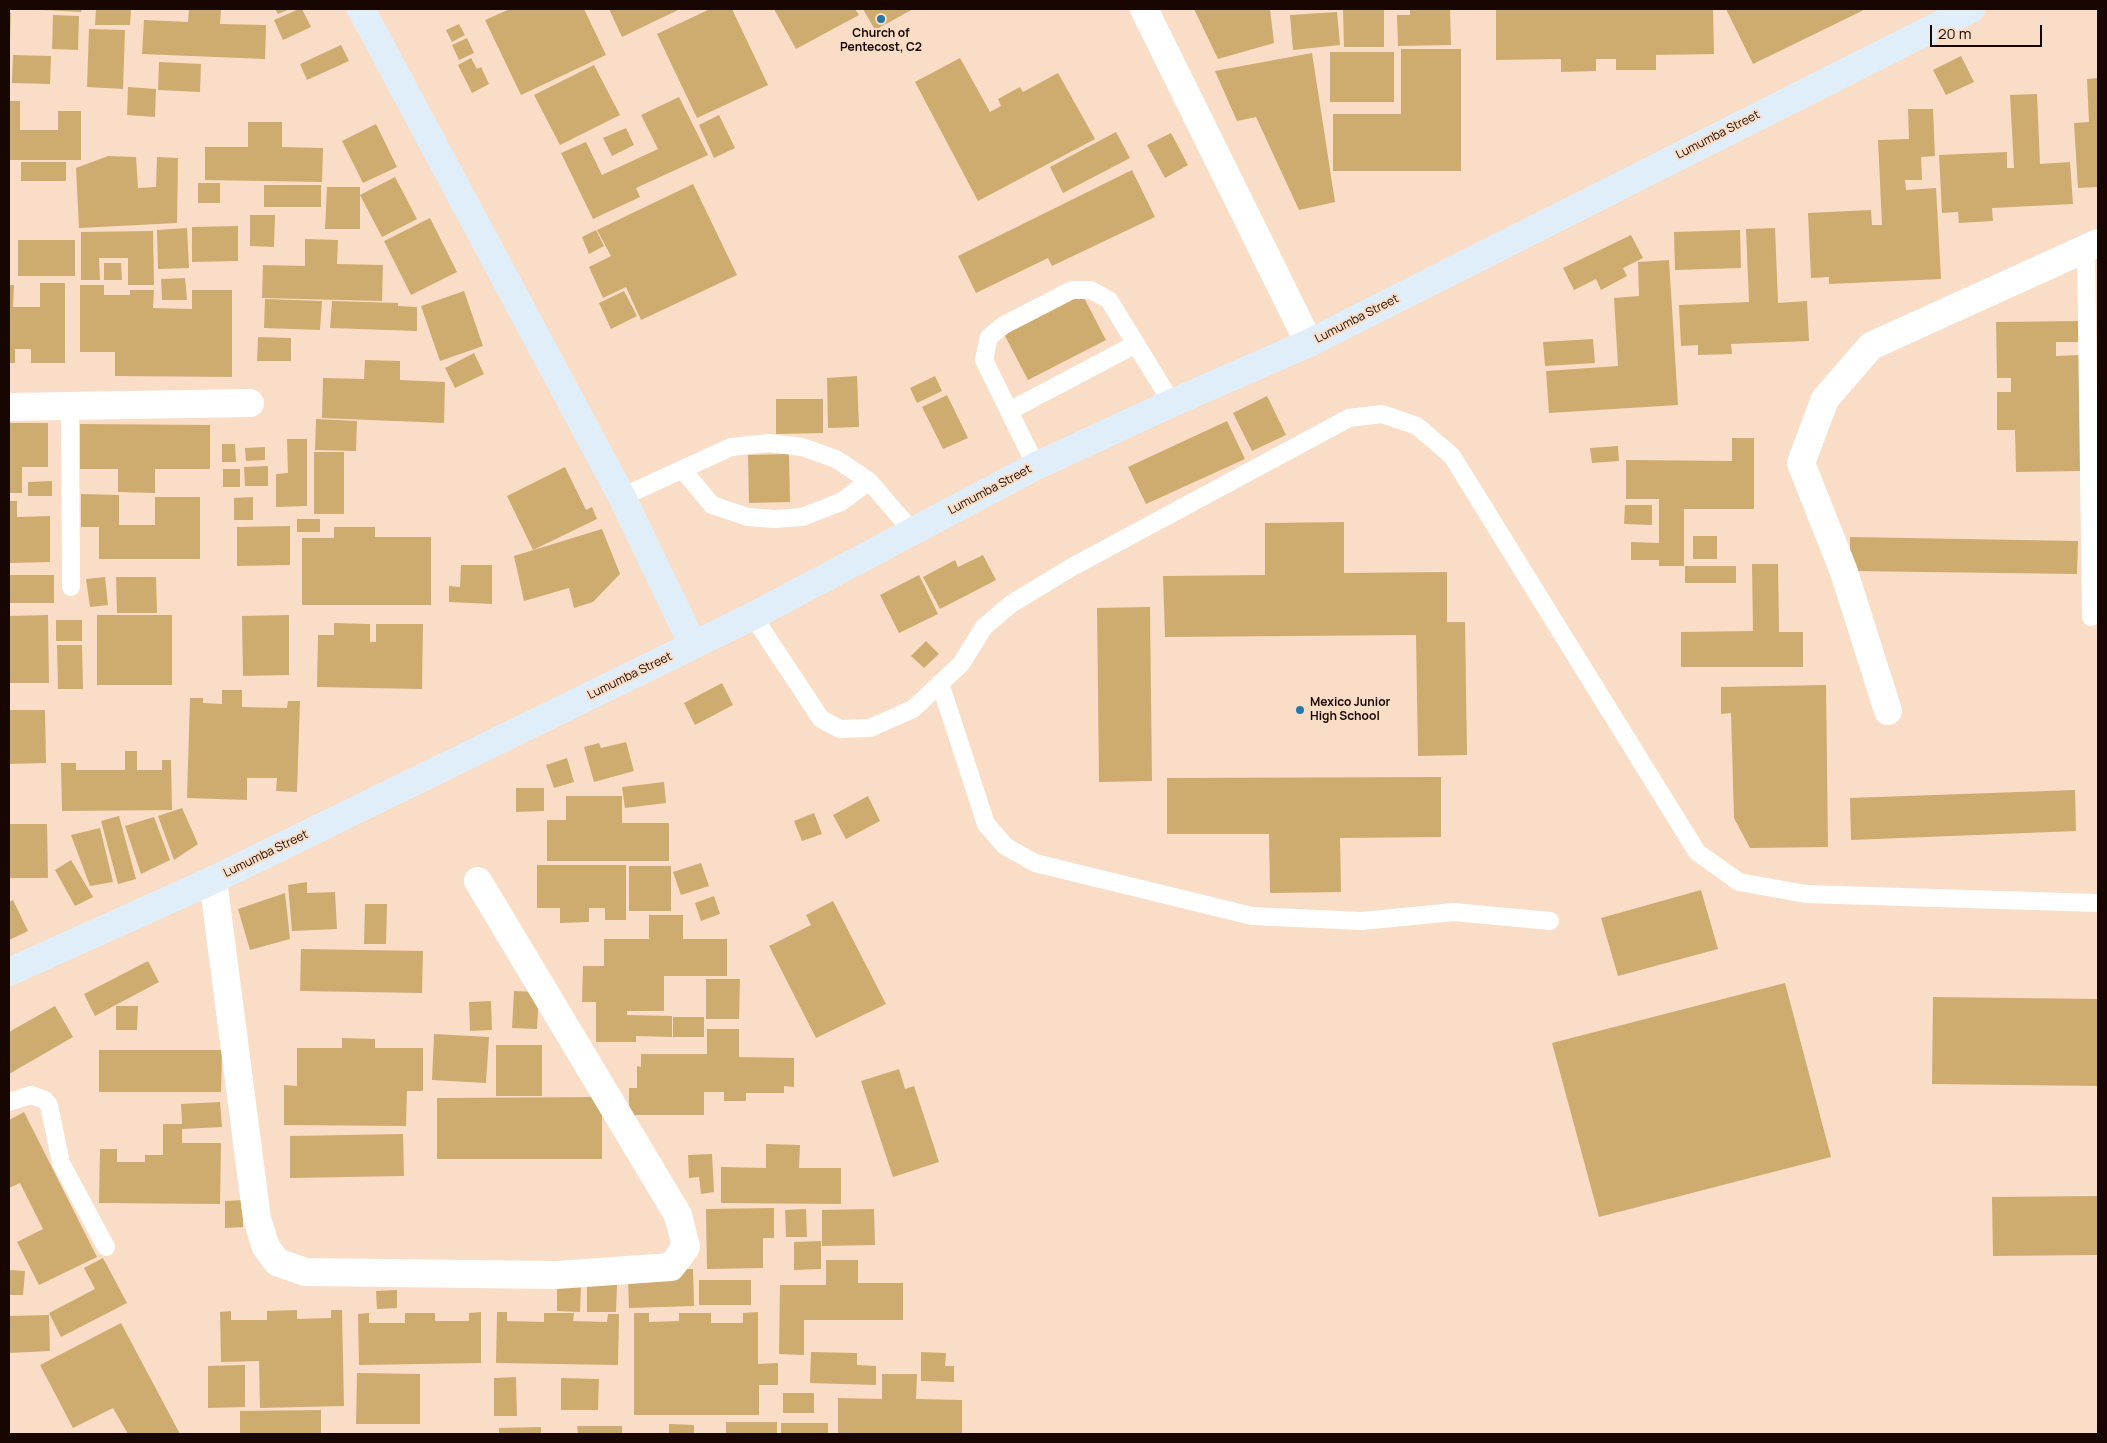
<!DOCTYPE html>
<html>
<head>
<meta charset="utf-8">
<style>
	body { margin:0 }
	#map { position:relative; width:2107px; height:1443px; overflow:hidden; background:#f9ddc6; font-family:Manrope,sans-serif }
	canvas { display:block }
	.frame { position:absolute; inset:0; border:10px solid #180700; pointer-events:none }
	.scale { position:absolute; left:1930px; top:25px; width:112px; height:22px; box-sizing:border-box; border:2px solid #180700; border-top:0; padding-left:6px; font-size:15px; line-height:18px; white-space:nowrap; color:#180700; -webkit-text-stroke:4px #f9ddc6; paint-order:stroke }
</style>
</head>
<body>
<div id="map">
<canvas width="2107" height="1443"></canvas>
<div class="frame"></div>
<div class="scale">20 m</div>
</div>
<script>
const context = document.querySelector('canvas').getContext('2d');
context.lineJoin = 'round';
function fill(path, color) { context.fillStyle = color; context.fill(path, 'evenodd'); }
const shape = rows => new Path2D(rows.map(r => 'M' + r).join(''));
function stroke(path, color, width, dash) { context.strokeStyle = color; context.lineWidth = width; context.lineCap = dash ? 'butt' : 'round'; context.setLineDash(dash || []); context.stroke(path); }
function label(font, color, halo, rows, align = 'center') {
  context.font = font + ' Manrope,sans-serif'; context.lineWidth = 4; context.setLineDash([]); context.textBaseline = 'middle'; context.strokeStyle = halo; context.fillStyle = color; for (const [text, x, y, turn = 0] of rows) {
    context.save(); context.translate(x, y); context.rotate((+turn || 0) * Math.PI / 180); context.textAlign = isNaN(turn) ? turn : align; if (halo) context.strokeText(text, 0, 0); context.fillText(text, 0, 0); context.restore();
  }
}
const building = shape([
	[25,9,82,9,81,12],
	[96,9,131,9,130,25,95,25],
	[189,9,221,9,220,24,266,25,265,59,142,54,144,20,188,22],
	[275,9,290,9,278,14],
	[299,9,302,9,311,27,283,40,274,20],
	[510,9,584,9,606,55,521,95,485,20],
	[609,9,680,9,622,37],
	[710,9,732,9,768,85,697,118,657,34],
	[774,9,855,9,859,15,796,49],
	[863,9,913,9,875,30],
	[1194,9,1270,9,1274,43,1218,59],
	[1343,9,1384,9,1384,47,1344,47],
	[1410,9,1450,9,1451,45,1398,46,1397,15,1410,15],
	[1496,9,1713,9,1714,54,1656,55,1656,70,1616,70,1616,59,1596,59,1596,71,1561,72,1561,59,1496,60],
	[1726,9,1866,9,1753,64],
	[1337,12,1340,45,1293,50,1290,15],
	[9,13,11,13,10,42,9,42],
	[53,15,79,16,78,50,52,49],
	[459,24,465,35,452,42,446,30],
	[89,29,125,30,123,89,87,87],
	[467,38,474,53,459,60,452,45],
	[341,45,349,61,307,80,300,64],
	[1401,49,1461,49,1461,171,1333,171,1333,114,1401,114],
	[1330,52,1394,52,1394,102,1330,102],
	[1312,53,1335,202,1299,210,1256,117,1237,121,1215,71],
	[13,55,51,56,50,84,12,83],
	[1961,56,1974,82,1946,95,1933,70],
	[471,58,477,69,481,67,489,84,472,93,458,65],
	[960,58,990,112,1001,106,998,99,1020,87,1023,92,1058,73,1095,139,978,201,915,82],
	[159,62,201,64,200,92,158,90],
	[594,65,620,115,560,145,534,95],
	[2098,78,2098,187,2078,188,2074,123,2089,122,2087,79],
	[128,87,156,89,155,117,127,115],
	[2037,94,2040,164,2070,162,2073,204,1992,208,1993,221,1959,223,1958,212,1942,213,1939,155,2007,152,2007,168,2014,168,2010,95],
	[679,97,708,155,636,188,640,197,593,219,561,153,586,142,602,175,658,149,641,115],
	[9,101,20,101,20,130,58,130,58,111,81,111,81,160,9,160],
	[1908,109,1933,109,1935,156,1921,157,1922,180,1905,180,1906,190,1936,188,1941,279,1829,284,1829,277,1811,278,1808,213,1871,210,1872,225,1882,225,1878,140,1909,139],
	[719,115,735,148,714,158,699,125],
	[248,122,282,122,282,147,323,148,322,182,205,180,205,147,248,147],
	[376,124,397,167,363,183,342,141],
	[626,128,634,145,612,156,603,138],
	[1116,132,1130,158,1063,193,1050,167],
	[1171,133,1188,165,1165,178,1147,145],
	[108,156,136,157,138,188,156,187,157,157,178,158,177,223,79,228,76,168],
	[21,162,66,162,66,181,21,181],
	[1132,170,1155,217,1052,266,1048,258,976,293,958,256],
	[395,177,417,219,382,237,360,195],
	[198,183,220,183,220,203,198,203],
	[693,184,737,275,641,320,626,287,603,298,589,267,611,256,597,230],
	[264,185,321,185,321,207,264,207],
	[327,187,360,187,360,229,325,229],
	[250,215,275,215,274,247,250,246],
	[430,218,457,272,411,295,384,241],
	[238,226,238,261,192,262,192,227],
	[187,228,189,268,158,269,157,230],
	[1775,228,1778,303,1807,301,1809,341,1731,344,1732,354,1698,355,1698,345,1681,346,1679,305,1749,302,1746,229],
	[596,230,604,246,589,254,582,237],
	[1740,230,1741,268,1675,270,1674,232],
	[153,231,154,285,128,285,128,258,99,258,100,280,81,280,81,232],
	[1631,235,1643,258,1623,268,1627,276,1601,290,1596,279,1574,290,1563,268],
	[305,239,338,240,337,264,383,265,382,301,262,298,263,265,305,266],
	[18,240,75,240,75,276,18,276],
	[1669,260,1678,405,1549,413,1546,371,1618,366,1614,298,1639,296,1638,262],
	[104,263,121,263,122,280,104,280],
	[185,278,187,300,162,300,161,279],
	[40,283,65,283,65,363,31,363,31,349,15,349,15,363,9,363,9,285,14,285,13,307,40,307],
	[80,285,104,285,104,295,130,295,130,290,154,290,153,308,192,309,192,290,232,290,232,377,115,376,115,352,80,352],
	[464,291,483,346,440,361,421,306],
	[624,291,637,316,611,329,599,303],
	[1082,294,1106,340,1028,380,1004,334],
	[265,299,322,301,320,330,264,328],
	[332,301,398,303,398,306,417,307,417,331,330,328],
	[2079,321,2080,342,2056,342,2056,356,2080,355,2081,471,2016,472,2015,430,1997,430,1997,392,2011,392,2011,378,1997,378,1996,322],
	[258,337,291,338,291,361,257,361],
	[1593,339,1595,363,1545,366,1543,342],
	[474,353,484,374,455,388,445,368],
	[365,360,400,361,400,380,445,382,444,423,322,418,323,378,364,379],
	[857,376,859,427,828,428,827,378],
	[935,376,942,391,917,403,910,388],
	[947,395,968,438,943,449,922,407],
	[1267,396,1286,435,1252,451,1233,413],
	[776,399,823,399,823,433,776,434],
	[316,419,357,421,356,451,315,450],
	[1227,421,1245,459,1146,504,1128,467],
	[9,423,48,423,48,467,22,467,22,493,9,493],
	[80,424,210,425,210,469,155,469,155,493,118,492,118,469,80,469],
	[1732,438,1754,438,1754,509,1684,509,1684,566,1659,566,1659,560,1631,560,1631,542,1659,543,1659,499,1626,499,1626,460,1732,461],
	[287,439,307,439,307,506,276,507,276,474,288,473],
	[222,444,235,444,236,462,222,462],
	[1618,446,1619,461,1592,463,1590,448],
	[265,447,265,460,246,461,245,448],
	[314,452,344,452,344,514,314,514],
	[789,454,790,502,749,503,748,455],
	[268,466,268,486,245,486,244,467],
	[565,467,586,510,592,507,597,519,533,550,507,496],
	[223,469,240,469,240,487,223,487],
	[52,481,52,496,28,496,28,482],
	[81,494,119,495,119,525,155,525,155,497,200,497,200,559,99,559,99,527,81,527],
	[253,497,253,520,234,520,234,498],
	[9,501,17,501,17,517,50,516,50,562,9,563],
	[1625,505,1652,505,1652,525,1624,524],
	[297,519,320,519,320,532,297,532],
	[1344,522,1344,573,1447,572,1447,622,1465,622,1467,755,1418,756,1416,635,1165,637,1163,576,1265,575,1265,523],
	[290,526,290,565,237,566,237,527],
	[334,527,375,527,375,537,431,537,431,605,302,605,302,538,334,538],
	[602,529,620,574,593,602,574,608,569,588,524,601,514,556],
	[1693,536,1717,536,1717,559,1693,559],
	[1850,537,2078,541,2077,574,1850,571],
	[983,555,996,580,940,609,923,577,955,560,958,567],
	[1752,564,1778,564,1779,632,1803,632,1803,667,1681,667,1681,632,1753,631],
	[461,565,492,565,492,604,449,602,449,586,460,587],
	[1685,566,1736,566,1736,583,1685,583],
	[9,575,54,575,54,603,9,603],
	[919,575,938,614,899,633,880,595],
	[105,577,108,605,90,607,86,579],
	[116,577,156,577,157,613,117,613],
	[1150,607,1152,781,1099,782,1097,608],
	[48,615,49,683,9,683,9,616],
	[97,615,172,615,172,685,97,685],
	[289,615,289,675,243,676,242,616],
	[56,620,82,620,82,641,56,641],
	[334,623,370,624,370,642,376,642,376,624,423,624,422,689,317,687,318,635,334,635],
	[926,641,939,654,924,668,911,656],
	[57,645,82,645,83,689,58,689],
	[722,683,733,705,695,725,684,703],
	[1826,685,1828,847,1750,848,1734,818,1731,713,1721,714,1721,687],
	[222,690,242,690,242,707,287,708,288,701,300,701,297,792,276,791,277,778,247,778,247,800,187,798,190,698,203,698,203,703,222,704],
	[9,710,45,710,46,763,9,764],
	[626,742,634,771,594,782,584,747,599,743,601,748],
	[125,751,137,751,137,770,162,770,162,760,171,760,172,810,62,811,61,763,76,763,76,770,125,770],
	[567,758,574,782,554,788,546,765],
	[1441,777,1441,837,1340,838,1341,892,1270,893,1269,834,1167,834,1167,778],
	[664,782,666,803,625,808,622,787],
	[516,788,544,788,544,811,516,812],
	[2075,790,2076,831,1851,840,1850,798],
	[566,796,622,796,622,823,669,823,669,861,547,861,547,820,566,820],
	[868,796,880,821,846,839,833,815],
	[182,808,198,844,174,860,158,816],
	[814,813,822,834,802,841,794,821],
	[119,816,136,879,118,884,101,821],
	[154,817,170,860,141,874,125,826],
	[9,824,47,824,48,878,9,878],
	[100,828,113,882,90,886,71,835],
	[71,860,93,897,75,906,55,870],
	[701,863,709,886,681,895,673,872],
	[537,865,626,865,626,920,605,920,605,908,589,908,589,922,560,923,560,908,537,908],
	[629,866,671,866,671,911,629,911],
	[307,882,307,893,335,892,337,929,292,931,288,885],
	[1701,890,1718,949,1618,976,1601,918],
	[285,893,290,939,250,950,238,909],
	[714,896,720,914,701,921,695,903],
	[13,900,28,931,9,940,9,902],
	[833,901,886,1004,816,1038,769,946,811,925,806,915],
	[365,904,387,904,386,944,364,944],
	[649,915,683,915,683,939,727,939,727,976,664,976,664,1011,627,1011,627,1015,672,1016,672,1037,636,1036,636,1042,596,1042,596,1002,582,1002,583,966,604,966,604,939,649,939],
	[301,949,423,951,422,993,300,991],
	[148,961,159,982,95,1016,84,994],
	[706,979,740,979,739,1019,706,1019],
	[1785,983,1831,1157,1599,1217,1552,1043],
	[514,991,539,992,537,1029,512,1028],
	[1933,997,2098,999,2098,1086,1932,1084],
	[491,1001,492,1030,470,1031,469,1002],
	[55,1006,73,1037,9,1074,9,1032],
	[116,1006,138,1006,137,1030,116,1030],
	[673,1017,704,1017,704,1037,673,1037],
	[707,1029,739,1029,739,1057,794,1058,794,1087,784,1086,784,1093,746,1093,746,1101,724,1101,724,1092,704,1092,704,1115,629,1115,629,1088,637,1088,637,1066,641,1067,641,1054,707,1054],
	[434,1034,489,1037,486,1083,432,1080],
	[342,1038,375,1039,375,1048,423,1048,423,1091,407,1091,406,1126,284,1125,284,1085,297,1086,297,1048,342,1048],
	[496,1045,542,1045,542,1096,496,1096],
	[99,1050,222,1050,221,1092,99,1092],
	[899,1069,905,1089,914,1086,939,1162,893,1177,861,1081],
	[602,1097,602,1159,437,1159,437,1098],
	[220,1102,222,1127,182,1129,182,1143,221,1143,220,1204,99,1203,100,1149,117,1149,117,1162,145,1162,145,1155,163,1155,163,1124,182,1124,181,1104],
	[24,1112,97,1257,39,1285,17,1242,43,1229,20,1183,9,1188,9,1120],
	[403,1134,404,1176,290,1178,290,1136],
	[766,1144,800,1145,799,1168,841,1168,841,1204,721,1203,721,1167,766,1168],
	[712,1154,714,1192,701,1194,699,1177,689,1178,688,1155],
	[2098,1196,2098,1255,1993,1256,1992,1197],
	[243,1200,243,1227,225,1228,225,1201],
	[774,1208,774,1238,763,1238,763,1268,707,1269,706,1209],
	[806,1209,807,1237,786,1237,785,1210],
	[874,1209,875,1245,822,1246,822,1210],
	[821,1241,821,1269,794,1270,794,1242],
	[103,1258,127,1303,61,1337,49,1313,95,1289,84,1268],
	[826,1260,858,1260,858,1283,903,1283,903,1320,804,1320,804,1355,779,1354,780,1285,826,1285],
	[693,1269,694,1306,629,1308,628,1280,661,1270],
	[9,1270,25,1271,23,1295,9,1295],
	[699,1280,751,1280,751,1305,699,1305],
	[557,1284,581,1285,580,1312,557,1311],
	[587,1285,617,1285,616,1312,587,1312],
	[397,1290,397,1308,377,1309,376,1291],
	[297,1310,297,1319,331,1318,331,1310,342,1310,344,1406,260,1408,259,1361,221,1362,220,1312,231,1311,231,1320,267,1320,267,1311],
	[481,1312,481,1363,359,1365,358,1314,369,1313,369,1323,405,1323,405,1313,435,1313,435,1321,469,1321,469,1313],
	[497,1312,507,1312,507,1321,544,1322,544,1313,574,1313,573,1321,607,1322,608,1314,619,1314,618,1365,496,1363],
	[758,1312,758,1364,778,1363,778,1385,759,1385,759,1415,634,1415,634,1313,649,1313,649,1322,679,1321,679,1313,711,1313,711,1323,743,1323,743,1313],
	[49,1315,50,1351,9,1353,9,1316],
	[121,1323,180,1434,128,1434,113,1408,73,1428,40,1365],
	[811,1352,857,1353,857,1365,876,1366,876,1385,810,1383],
	[921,1352,946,1353,945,1366,954,1366,954,1382,921,1381],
	[245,1365,245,1407,208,1408,208,1366],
	[357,1373,420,1374,420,1424,356,1424],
	[882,1374,917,1374,916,1399,962,1400,962,1434,838,1434,838,1398,882,1399],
	[516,1377,517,1416,494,1416,494,1378],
	[561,1378,599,1379,598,1410,561,1410],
	[783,1393,814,1393,814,1413,783,1413],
	[321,1410,321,1434,240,1434,240,1411],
	[726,1422,777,1422,777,1434,726,1434],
	[781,1423,828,1423,828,1434,781,1434],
	[669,1424,694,1425,694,1434,669,1434],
	[577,1426,622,1426,622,1434,578,1434],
	[541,1427,541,1434,499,1434,499,1428]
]);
const lane = shape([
	[2086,250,2091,617],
	[70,405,71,587],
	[1009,411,1136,344],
	[1036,466,984,360,989,337,1004,325,1072,290,1091,290,1109,300,1172,403],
	[682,469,712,505,748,517,774,519,802,517,841,502,869,481],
	[622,497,731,447,769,443,802,447,836,459,869,481,912,531],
	[753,616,821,719,840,729,870,728,913,709,961,664,984,627,1011,604,1072,567,1349,418,1382,414,1417,426,1452,456,1697,852,1739,882,1806,894,2098,903],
	[940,683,986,824,1005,846,1035,863,1252,916,1362,921,1454,912,1550,921],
	[9,1102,31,1095,45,1100,49,1105,61,1163,106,1247]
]);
const street = shape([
	[1144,9,1309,343],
	[9,407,250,403],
	[1888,711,1844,572,1801,463,1825,399,1871,346,2098,243],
	[213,880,257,1219,266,1247,277,1262,305,1272,556,1275,671,1267,686,1247,678,1215,478,881]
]);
const secondary = shape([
	[361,9,622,497,693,645],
	[9,972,213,880,753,616,1036,466,1172,403,1309,343,1971,9]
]);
const markers = [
	[881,19,5,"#2876a8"],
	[1300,710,5,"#2876a8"]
];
const poiNames = [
	["Church of",881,34],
	["Pentecost, C2",881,48],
	["Mexico Junior",1310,703,"left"],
	["High School",1310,717,"left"]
];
const streetNames = [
	["Lumumba Street",1718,135,-27],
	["Lumumba Street",1357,319,-27],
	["Lumumba Street",990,490,-28],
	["Lumumba Street",630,676,-26],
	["Lumumba Street",266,854,-26]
];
fill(building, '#ceac70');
stroke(lane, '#fff', 18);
stroke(street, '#fff', 28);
stroke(secondary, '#e0eef9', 28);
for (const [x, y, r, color] of markers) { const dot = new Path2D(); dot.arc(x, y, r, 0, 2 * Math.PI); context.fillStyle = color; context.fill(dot); stroke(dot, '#f9ddc6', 2); }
label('bold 12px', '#180700', '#f9ddc6', poiNames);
label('12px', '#180700', '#f9ddc6', streetNames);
</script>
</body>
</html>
